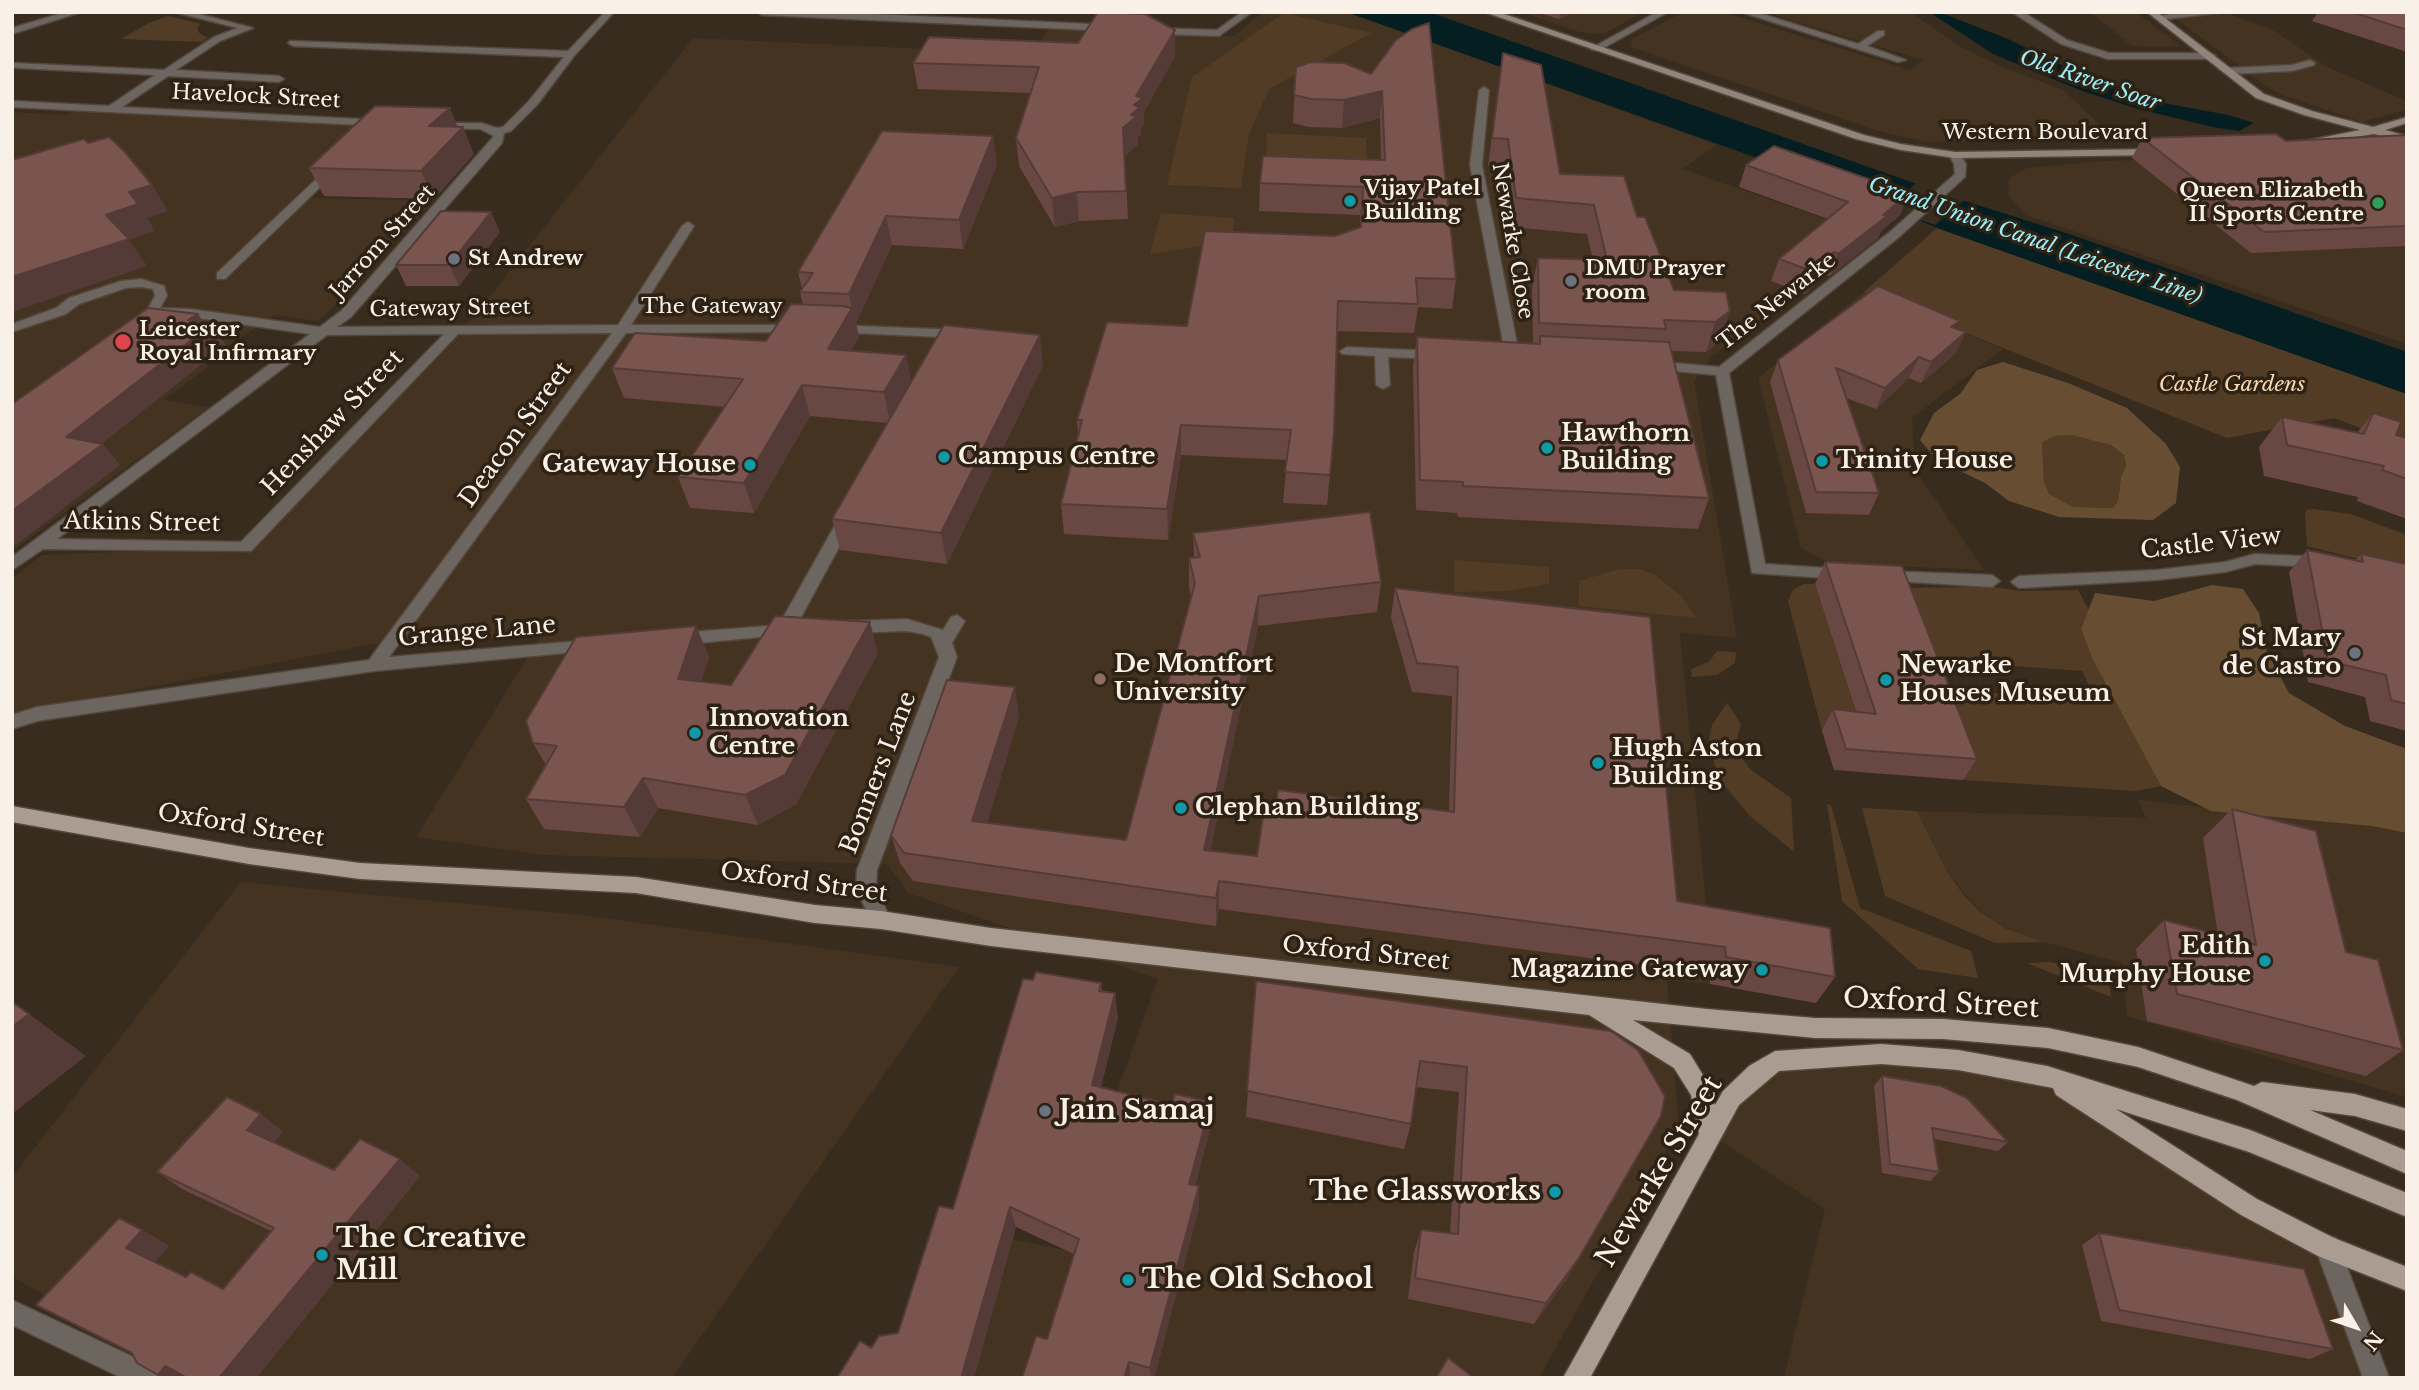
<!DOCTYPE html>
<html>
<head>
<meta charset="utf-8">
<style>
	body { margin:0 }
	#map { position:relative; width:2419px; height:1390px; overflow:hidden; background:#382c1f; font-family:"Libre Baskerville",serif }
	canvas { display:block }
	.frame { position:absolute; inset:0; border:14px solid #f9f0e8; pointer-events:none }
	.north { position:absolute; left:2321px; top:1292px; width:70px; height:70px; -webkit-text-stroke:5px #2e2215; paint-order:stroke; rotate:129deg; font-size:19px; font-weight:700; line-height:28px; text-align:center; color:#f9f0e8 }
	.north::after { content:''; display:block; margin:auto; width:24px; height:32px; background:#f9f0e8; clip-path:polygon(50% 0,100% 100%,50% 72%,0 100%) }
</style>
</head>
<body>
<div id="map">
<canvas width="2419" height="1390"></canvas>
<div class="frame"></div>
<div class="north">N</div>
</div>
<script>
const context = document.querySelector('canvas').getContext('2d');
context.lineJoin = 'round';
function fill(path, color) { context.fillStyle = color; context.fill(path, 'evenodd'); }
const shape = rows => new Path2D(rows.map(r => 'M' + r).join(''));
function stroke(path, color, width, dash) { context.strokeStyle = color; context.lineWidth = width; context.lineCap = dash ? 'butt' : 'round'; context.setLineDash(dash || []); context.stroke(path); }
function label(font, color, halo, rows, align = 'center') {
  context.font = font + ' "Libre Baskerville",serif'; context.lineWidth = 7; context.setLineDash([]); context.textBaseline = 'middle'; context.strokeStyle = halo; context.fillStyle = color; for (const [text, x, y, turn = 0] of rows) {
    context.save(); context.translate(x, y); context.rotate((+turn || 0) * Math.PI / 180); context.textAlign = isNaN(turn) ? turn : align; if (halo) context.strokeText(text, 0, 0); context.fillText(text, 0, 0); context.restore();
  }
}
const built = shape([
	[1263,12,1348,12,1717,145,1682,169,1872,235,1711,357,1694,381,1737,638,1680,633,1709,937,1710,984,1667,980,1679,1128,1539,1378,974,1378,1013,1239,1064,1250,1103,1092,1116,1094,1158,979,908,893,887,864,543,855,416,837,541,636,372,644,12,714,12,579,42,555,245,547,472,319,693,38,1031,54,1050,27,1235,36],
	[1522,12,1644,12,1605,33,1598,34,1580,32],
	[1684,12,1723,12,1910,70,1923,60,1764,12,1910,12,1961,47,2000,66,2063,90,2115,138,1928,142,1882,132,1631,47,1632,39],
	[2090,12,2136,12,2182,47,2132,46],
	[2167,12,2224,12,2273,30,2327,67,2407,101,2407,110,2362,122,2283,95,2269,88],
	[74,111,370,125,295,197,433,201,327,314,317,321,274,315,204,363,210,366,163,400,209,407,12,551,12,112,67,115],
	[2401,153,2407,153,2407,344,2026,215,2008,195,2009,178,2027,168,2102,161],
	[1864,292,2003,349,1912,418,1915,470,1984,570,1829,563,1801,548,1758,378],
	[2138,800,2372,826,2407,833,2407,1097,2127,1016,2122,963,2044,942,2004,928,1979,911,1948,873,1917,811,2146,818],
	[241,882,590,916,959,967,672,1378,182,1378,12,1276,12,1177],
	[1881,1054,2047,1076,2327,1247,2376,1378,1784,1378,1825,1209,1710,1134,1757,1073]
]);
const green = shape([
	[1284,13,1371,33,1269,89,1249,134,1241,188,1167,185,1192,77],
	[168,16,201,24,198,26,198,32,208,38,201,42,121,39,149,23],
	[1267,133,1366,138,1368,175,1265,180],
	[1161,213,1234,218,1233,241,1150,254],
	[1937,228,2407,394,2407,446,2334,418,2227,438,1864,292],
	[2071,435,2111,445,2124,455,2126,464,2121,477,2118,501,2113,508,2073,507,2049,494,2044,482,2042,442,2055,436],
	[2313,509,2351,514,2407,535,2407,571,2307,546,2305,517,2306,510],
	[1454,560,1549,567,1549,584,1509,591,1454,592],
	[1620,569,1640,569,1655,575,1682,597,1696,618,1579,606,1579,581],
	[1804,584,1815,584,1863,735,1822,731,1788,601,1793,590],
	[1994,587,2021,591,2078,590,2089,610,2081,629,2092,658,2161,786,2136,791,1963,780,1928,689,2096,700,2082,671,1918,659,1890,588],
	[1717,651,1736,652,1735,663,1717,675,1692,677,1691,669,1709,662],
	[1727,703,1741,724,1736,742,1742,759,1751,770,1791,798,1794,852,1750,816,1723,784,1716,770,1709,739,1712,725],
	[1827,804,1831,805,1860,908,1971,951,1978,978,1918,969,1842,901],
	[1862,808,1917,811,1948,873,1963,894,1979,911,2004,928,2044,942,1995,943,1885,896],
	[2051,962,2102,974,2110,988,2111,997,2027,963]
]);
const forest = shape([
	[2003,362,2068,383,2127,408,2166,444,2180,467,2176,503,2153,520,2059,517,2009,501,1985,483,1937,460,1920,440,1934,413,1960,394,1977,370],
	[2071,435,2111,445,2124,455,2126,465,2121,477,2118,501,2113,508,2073,507,2049,494,2044,482,2042,442,2055,436],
	[2212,585,2243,589,2259,613,2267,652,2289,693,2345,726,2407,749,2407,833,2372,826,2211,811,2161,786,2092,658,2081,629,2095,593,2154,601]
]);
const water = shape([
	[1346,12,1429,12,1965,201,2069,234,2407,352,2407,394,1937,228,1867,197],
	[1929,12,1939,12,2008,39,2072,70,2158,102,2228,115,2254,123,2239,131,2213,127,2138,109,2082,91,1993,54]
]);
const pier = shape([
	[1919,181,1967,198,1935,225,1886,208]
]);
const street = shape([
	[66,12,81,12,12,34,12,28,66,12],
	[174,12,191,12,253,28,220,41,176,70,279,76,284,79,279,82,168,76,122,107,379,120,384,123,379,126,12,107,12,101,109,106,155,75,17,68,13,67,13,63,164,70,214,37,238,28,174,12],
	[605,12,614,12,574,56,537,105,511,131,504,133,502,143,351,317,337,327,618,325,682,226,688,222,694,226,631,325,805,325,805,331,800,332,626,333,389,657,591,640,599,646,597,650,374,671,37,721,12,729,12,715,37,707,369,660,612,333,458,334,251,551,43,549,12,570,12,557,310,334,190,317,147,315,146,312,155,296,153,289,141,287,126,288,79,304,66,314,12,332,12,324,56,308,69,298,121,281,141,279,164,286,167,296,160,308,190,309,320,327,341,311,494,136,480,129,435,128,430,125,431,123,481,123,497,128,503,127,529,101,564,57,293,46,288,43,290,41,568,51,605,12],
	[444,334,241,542,57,539,327,335,444,334],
	[758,12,829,12,1112,25,1117,28,1112,31,762,15,758,12],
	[1242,12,1252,12,1219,36,1154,34,1149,31,1154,28,1217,30,1242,12],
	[1657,12,1668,12,1598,51,1590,49,1657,12],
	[1741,12,1756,12,1858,44,1878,31,1884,31,1884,35,1867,46,1906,60,1898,62,1741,12],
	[2012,12,2023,12,2067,40,2109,53,2211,53,2216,56,2211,59,2108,59,2061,44,2012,12],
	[2183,12,2226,12,2158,20,2153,17,2183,12],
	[2310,60,2315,63,2314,65,2292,71,2228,74,2223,71,2228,68,2292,65,2310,60],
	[1484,87,1489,90,1482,165,1520,359,1513,363,1506,359,1470,165,1479,90,1484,87],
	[1955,152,1959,153,1966,164,1965,177,1899,237,1729,373,1765,564,1842,569,1850,574,1842,579,1752,573,1716,375,1652,369,1645,365,1652,361,1719,367,1891,231,1955,174,1954,164,1949,155,1955,152],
	[329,167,339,169,225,279,217,279,217,273,329,167],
	[835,325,961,330,968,334,961,338,830,332,828,329,835,325],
	[1347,347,1436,351,1443,355,1436,359,1388,357,1390,385,1383,389,1376,385,1375,356,1342,354,1340,351,1347,347],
	[848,511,856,516,792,634,678,645,672,643,670,639,678,633,779,625,840,516,848,511],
	[2255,554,2322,557,2330,562,2322,567,2255,564,2225,572,2157,580,2019,588,2011,582,2019,576,2157,570,2225,562,2255,554],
	[1883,571,1992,575,2000,581,1992,587,1877,580,1875,576,1877,572,1883,571],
	[957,615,965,621,952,643,957,657,877,870,876,889,891,920,888,926,881,929,874,926,856,889,857,870,939,657,931,637,923,634,907,631,849,633,841,627,849,621,907,619,943,630,951,617,957,615],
	[2327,1235,2336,1238,2389,1378,2363,1378,2315,1247,2318,1238,2327,1235],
	[12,1300,159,1369,163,1378,122,1378,12,1325,12,1300]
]);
const secondary = shape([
	[1484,12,1498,12,1864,135,1901,144,1955,152,2156,149,2161,152,2156,155,1955,158,1901,150,1856,139,1484,12],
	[2147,12,2157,12,2264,94,2312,111,2373,127,2407,117,2407,123,2385,130,2407,136,2407,142,2374,134,2305,145,2305,141,2360,130,2304,115,2256,98,2147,12]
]);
const primary = shape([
	[12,806,249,848,360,863,636,877,815,905,881,911,991,928,1707,1009,1815,1018,1943,1019,2048,1028,2138,1047,2254,1086,2262,1082,2355,1094,2407,1109,2407,1131,2355,1116,2310,1110,2407,1151,2407,1174,2237,1100,2138,1067,2048,1048,1943,1039,1815,1038,1633,1020,1690,1054,1709,1085,1715,1105,1723,1091,1749,1066,1775,1051,1881,1044,1958,1050,2047,1066,2250,1130,2407,1193,2407,1217,2249,1152,2116,1109,2257,1199,2334,1238,2407,1267,2407,1291,2318,1256,2241,1215,2056,1095,2053,1088,1958,1070,1881,1064,1779,1071,1739,1105,1590,1378,1563,1378,1699,1134,1691,1095,1674,1068,1589,1015,991,946,881,929,815,923,636,893,360,879,249,864,12,822,12,806]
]);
const wall = shape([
	[1537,12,1574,12,1559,19],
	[2318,12,2407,12,2407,52,2312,21],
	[1396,40,1456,279,1452,309,1418,307,1414,333,1337,331,1334,432,1327,505,1283,503,1287,460,1181,455,1168,540,1064,534,1061,504,1078,434,1077,420,1187,326,1335,236,1360,228,1360,215,1259,211,1260,183,1381,160,1380,118,1342,128,1309,127,1293,123,1296,67,1371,74],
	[1503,53,1560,174,1637,217,1674,290,1726,292,1720,341,1706,352,1671,351,1709,498,1698,529,1458,517,1457,513,1416,510,1413,367,1417,337,1533,343,1532,287,1538,258,1593,260,1587,234,1511,227,1504,167,1488,166],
	[1175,56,1144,112,1144,125,1141,128,1141,134,1138,137,1138,144,1125,156,1128,219,1079,221,1055,227,1019,166,1016,138,1030,93,918,89,913,63],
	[458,127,474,154,434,199,324,196,309,168],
	[882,131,997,164,963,249,892,245,856,323,859,337,851,351,906,355,911,382,1043,365,947,564,840,550,832,519,888,423,810,416,754,513,690,508,678,477,725,407,624,398,612,368,766,341,803,305,800,292,802,289,798,272],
	[2407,135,2407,246,2406,246,2251,253,2132,158,2142,138,2286,141],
	[1746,165,1909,193,1900,215,1881,231,1878,238,1830,276,1825,275,1805,294,1771,281,1779,259,1828,219,1739,187],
	[500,232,459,286,406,286,396,265],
	[1956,328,1956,353,1921,383,1909,378,1876,409,1846,398,1879,493,1869,515,1806,513,1770,382,1778,360],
	[2373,413,2396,435,2407,438,2407,519,2357,501,2358,497,2264,476,2259,447,2282,417,2357,433],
	[1193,533,1381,582,1377,612,1258,626,1210,851,1257,856,1275,811,1449,811,1452,696,1412,692,1391,618,1395,588,1677,901,1835,977,1816,1003,1710,984,1710,974,1219,909,1216,926,1201,924,913,881,900,863,891,835,1019,716,987,823,1126,840,1191,597,1189,588,1189,558,1194,558],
	[2307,550,2355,561,2361,554,2407,564,2407,731,2370,721,2365,697,2308,682,2289,572],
	[1825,562,1977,759,1963,780,1834,770,1822,731,1833,709,1856,712,1815,584],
	[696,626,709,657,701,681,731,685,878,653,796,804,758,825,658,808,640,837,544,829,526,799,546,765,533,743],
	[2232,809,2346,952,2403,1050,2366,1076,2147,1021,2136,949,2164,920,2218,935,2203,838],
	[1033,980,1101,983,1102,991,1118,1017,1101,1087,1211,1125,1195,1186,1199,1207,1154,1378,1022,1378,1047,1339,1074,1254,1016,1227,974,1378,837,1378,871,1348,898,1333,953,1209],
	[1256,981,1611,1031,1579,1258,1566,1280,1534,1324,1408,1299,1414,1252,1421,1230,1450,1233,1459,1092,1416,1087,1411,1124,1404,1149,1246,1117],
	[1882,1076,2008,1142,1998,1151,1934,1139,1939,1172,1930,1181,1882,1173,1874,1086],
	[283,1132,274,1142,334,1170,420,1176,256,1378,164,1378,158,1375,142,1230,169,1246,154,1262,186,1277,223,1289,271,1231,182,1189,157,1172],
	[2099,1233,2333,1349,2310,1359,2101,1321,2082,1245]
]);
const shadedWall = shape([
	[1561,12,1574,12,1559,19],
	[1175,30,1175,56,1144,112,1144,125,1141,128,1141,134,1138,137,1138,144,1125,156,1123,128,1131,115,1136,96],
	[1382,91,1380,118,1342,128,1344,100],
	[450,108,459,130,463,127,474,154,434,199,421,171,429,126],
	[993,136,997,164,963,249,959,220],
	[152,185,168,211,147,218,155,231,129,240,147,266,12,312,12,277,106,215,129,192],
	[1077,192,1079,221,1055,227,1052,198],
	[1909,193,1900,215,1881,231,1878,238,1830,276,1838,254,1883,215],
	[491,212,500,232,459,286,449,265],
	[886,216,892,245,856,323,859,337,835,379,828,349,852,308,849,294],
	[1834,252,1825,275,1805,294,1814,272],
	[1730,311,1720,341,1706,352,1715,322],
	[198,314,207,328,212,324,226,345,85,457,103,444,120,465,12,548,12,511,66,437,188,320],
	[1966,332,1956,353,1921,383,1931,362],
	[1040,335,1043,365,947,564,941,533],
	[906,355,912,385,890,423,884,392],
	[1919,357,1909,378,1876,409,1885,388],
	[802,385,810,416,754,513,744,483],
	[1181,425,1181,455,1168,540,1167,509],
	[1259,596,1258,626,1204,878,1204,850],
	[870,622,878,653,796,804,758,825,745,795],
	[696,626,709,657,691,709,678,679],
	[1015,687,1019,716,979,850,972,821],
	[643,778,658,808,640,837,624,807],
	[1219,881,1219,909,1216,926,1216,898],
	[1115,993,1118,1017,1096,1108,1092,1085],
	[29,1014,86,1056,12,1114,12,1027],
	[1211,1102,1211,1125,1190,1205,1189,1184],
	[261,1114,283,1132,270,1147,247,1130],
	[400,1159,420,1176,256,1378,219,1378],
	[1199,1186,1199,1207,1154,1378,1151,1378,1150,1368],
	[1010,1207,1016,1227,974,1378,961,1378],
	[142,1230,169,1246,153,1264,126,1248],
	[1579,1258,1566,1280,1534,1324,1546,1303],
	[1129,1362,1131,1378,1124,1378],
	[165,1366,190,1378,164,1378,158,1375]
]);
const building = shape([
	[1098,12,1145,14,1175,30,1136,96,1143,98,1134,105,1140,107,1131,115,1137,116,1123,128,1126,191,1077,192,1052,198,1016,138,1039,67,913,63,929,37,1078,43,1098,12],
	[2352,12,2407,12,2407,30,2352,12],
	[1429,23,1456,279,1416,278,1418,304,1338,301,1334,432,1330,475,1285,472,1291,430,1181,425,1167,509,1061,504,1082,420,1077,420,1107,322,1187,326,1205,231,1335,236,1361,227,1363,187,1260,183,1263,156,1385,160,1382,91,1344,100,1311,99,1294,95,1296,67,1311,62,1344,63,1371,74,1396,40,1412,29,1429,23],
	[1503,53,1541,65,1560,174,1624,176,1637,217,1645,217,1674,290,1726,292,1730,311,1715,322,1664,320,1666,329,1539,323,1538,258,1607,260,1594,205,1516,198,1508,139,1492,138,1503,53],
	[375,106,450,108,429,126,463,127,421,171,309,168,375,106],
	[882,131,993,136,959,220,886,216,849,294,800,292,813,273,798,272,882,131],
	[2276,134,2286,141,2407,135,2407,226,2264,232,2142,138,2276,134],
	[109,137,125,152,152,185,129,192,138,204,106,215,129,239,12,277,12,160,84,139,88,143,109,137],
	[1774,146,1909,193,1883,215,1887,216,1838,254,1834,252,1814,272,1779,259,1848,202,1746,165,1774,146],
	[441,211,491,212,449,265,396,265,441,211],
	[1878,286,1960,321,1951,327,1966,332,1931,362,1919,357,1885,388,1836,368,1879,493,1816,492,1778,360,1878,286],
	[791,304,842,306,852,308,828,349,906,355,884,392,802,385,744,483,678,477,743,379,612,368,635,333,766,341,791,304],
	[148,308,198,314,188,320,212,324,66,437,103,444,12,511,12,404,148,308],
	[944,325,1040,335,941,533,832,519,944,325],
	[1540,336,1669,342,1709,498,1463,486,1463,482,1420,480,1417,337,1540,344,1540,336],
	[2373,413,2401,422,2396,435,2407,438,2407,479,2382,470,2384,466,2287,445,2282,417,2364,434,2373,413],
	[1370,512,1381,582,1259,596,1204,850,1257,856,1264,810,1275,811,1278,790,1454,812,1458,667,1417,663,1395,588,1650,617,1677,901,1830,928,1835,977,1726,957,1725,947,1219,881,1216,898,1201,896,904,853,891,835,947,680,1015,687,972,821,1126,840,1195,583,1189,558,1200,557,1193,533,1370,512],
	[2307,550,2363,562,2361,554,2407,564,2407,704,2391,700,2386,675,2328,661,2307,550],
	[1825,562,1902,566,1977,759,1846,749,1833,709,1876,714,1825,562],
	[775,616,870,622,785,775,745,795,643,778,624,807,526,799,557,746,533,743,526,721,576,637,696,626,678,679,731,685,775,616],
	[2232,809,2316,831,2346,952,2378,960,2403,1050,2177,994,2164,920,2256,945,2232,809],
	[1036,972,1101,983,1099,991,1115,993,1092,1085,1172,1105,1175,1094,1211,1102,1189,1184,1199,1186,1150,1368,1129,1362,1124,1378,1022,1378,1036,1336,1047,1339,1079,1239,1010,1207,961,1378,837,1378,860,1341,871,1348,879,1336,898,1333,939,1206,953,1209,1023,979,1033,980,1036,972],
	[1256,981,1611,1031,1638,1050,1665,1096,1661,1116,1579,1258,1546,1303,1415,1278,1421,1230,1458,1234,1467,1067,1420,1061,1411,1124,1247,1091,1256,981],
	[12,1002,29,1014,12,1027,12,1002],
	[1882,1076,1941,1086,1967,1098,2008,1142,1932,1128,1939,1172,1890,1164,1882,1076],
	[227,1097,261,1114,247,1130,334,1170,360,1139,400,1159,219,1378,187,1378,165,1366,158,1375,137,1363,132,1353,36,1305,119,1218,142,1230,126,1248,186,1277,191,1272,223,1289,274,1228,157,1172,227,1097],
	[2099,1233,2304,1269,2333,1349,2119,1310,2099,1233],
	[1448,1358,1474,1378,1436,1378,1448,1358]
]);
const markers = [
	[1350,201,7,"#0f9aa8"],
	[2378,203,7,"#2e9e5b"],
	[454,259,7,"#6b7280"],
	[1571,281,7,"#6b7280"],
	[123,342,9,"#e0444e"],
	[1547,448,7,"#0f9aa8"],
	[944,457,7,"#0f9aa8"],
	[1822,461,7,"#0f9aa8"],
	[750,465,7,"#0f9aa8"],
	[2355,653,7,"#6b7280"],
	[1100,679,7,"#8d6e63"],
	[1886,680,7,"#0f9aa8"],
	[695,733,7,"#0f9aa8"],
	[1598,763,7,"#0f9aa8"],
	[1181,808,7,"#0f9aa8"],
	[2265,961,7,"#0f9aa8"],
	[1762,970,7,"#0f9aa8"],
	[1045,1111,7,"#6b7280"],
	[1555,1192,7,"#0f9aa8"],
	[322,1255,7,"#0f9aa8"],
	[1128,1280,7,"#0f9aa8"]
];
const farWaternames = [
	["Old River Soar",2090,81,19],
	["Grand Union Canal (Leicester Line)",2035,241,19]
];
const farStreetnames = [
	["Havelock Street",256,97,3],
	["Western Boulevard",2045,133],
	["Newarke Close",1512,241,80],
	["Jarrom Street",383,242,-48],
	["The Newarke",1777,302,-38],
	["The Gateway",712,307],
	["Gateway Street",450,309,-1]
];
const farPoinames = [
	["Vijay Patel",1364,189],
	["Building",1364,213],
	["Queen Elizabeth",2364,191,"right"],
	["II Sports Centre",2364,215,"right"],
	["St Andrew",468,259],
	["DMU Prayer",1585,269],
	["room",1585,293],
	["Leicester",139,330],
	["Royal Infirmary",139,354]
];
const farParknames = [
	["Castle Gardens",2232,385]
];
const streetNames = [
	["Henshaw Street",333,423,-46],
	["Deacon Street",516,435,-54],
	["Atkins Street",142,523,1],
	["Castle View",2211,544,-6],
	["Grange Lane",477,632,-5],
	["Bonners Lane",879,773,-69],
	["Oxford Street",241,826,9],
	["Oxford Street",804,883,8],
	["Oxford Street",1366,954,6]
];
const poiNames = [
	["Hawthorn",1561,434],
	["Building",1561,462],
	["Campus Centre",958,457],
	["Trinity House",1836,461],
	["Gateway House",736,465,"right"],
	["St Mary",2341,639,"right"],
	["de Castro",2341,667,"right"],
	["De Montfort",1114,665],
	["University",1114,693],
	["Newarke",1900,666],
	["Houses Museum",1900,694],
	["Innovation",709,719],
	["Centre",709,747],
	["Hugh Aston",1612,749],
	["Building",1612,777],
	["Clephan Building",1195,808],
	["Edith",2251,947,"right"],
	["Murphy House",2251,975,"right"],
	["Magazine Gateway",1748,970,"right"]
];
const nearStreetnames = [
	["Oxford Street",1941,1004,3],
	["Newarke Street",1660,1172,-59]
];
const nearPoinames = [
	["Jain Samaj",1059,1111],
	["The Glassworks",1541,1192,"right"],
	["The Creative",336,1239],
	["Mill",336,1271],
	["The Old School",1142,1280]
];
fill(built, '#453321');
fill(green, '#523c25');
fill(forest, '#674e33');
fill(water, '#051e21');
fill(pier, '#382c1f');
stroke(street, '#53473b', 3);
stroke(secondary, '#53473b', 3);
stroke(primary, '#53473b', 3);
fill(street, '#6d6660');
fill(secondary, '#90847b');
fill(primary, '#aa9c90');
fill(wall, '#694844');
fill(shadedWall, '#553b37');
fill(building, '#7a544f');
stroke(building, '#553b37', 2);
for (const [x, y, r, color] of markers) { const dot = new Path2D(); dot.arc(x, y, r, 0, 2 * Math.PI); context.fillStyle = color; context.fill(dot); stroke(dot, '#2e2215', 2.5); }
label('italic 21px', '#9beef9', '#2e2215', farWaternames);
label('21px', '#f9f0e8', '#2e2215', farStreetnames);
label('bold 21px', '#f9f0e8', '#2e2215', farPoinames, 'left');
label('italic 21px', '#fad5af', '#2e2215', farParknames);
label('24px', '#f9f0e8', '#2e2215', streetNames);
label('bold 24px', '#f9f0e8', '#2e2215', poiNames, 'left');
label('28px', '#f9f0e8', '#2e2215', nearStreetnames);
label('bold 28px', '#f9f0e8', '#2e2215', nearPoinames, 'left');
</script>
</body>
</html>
